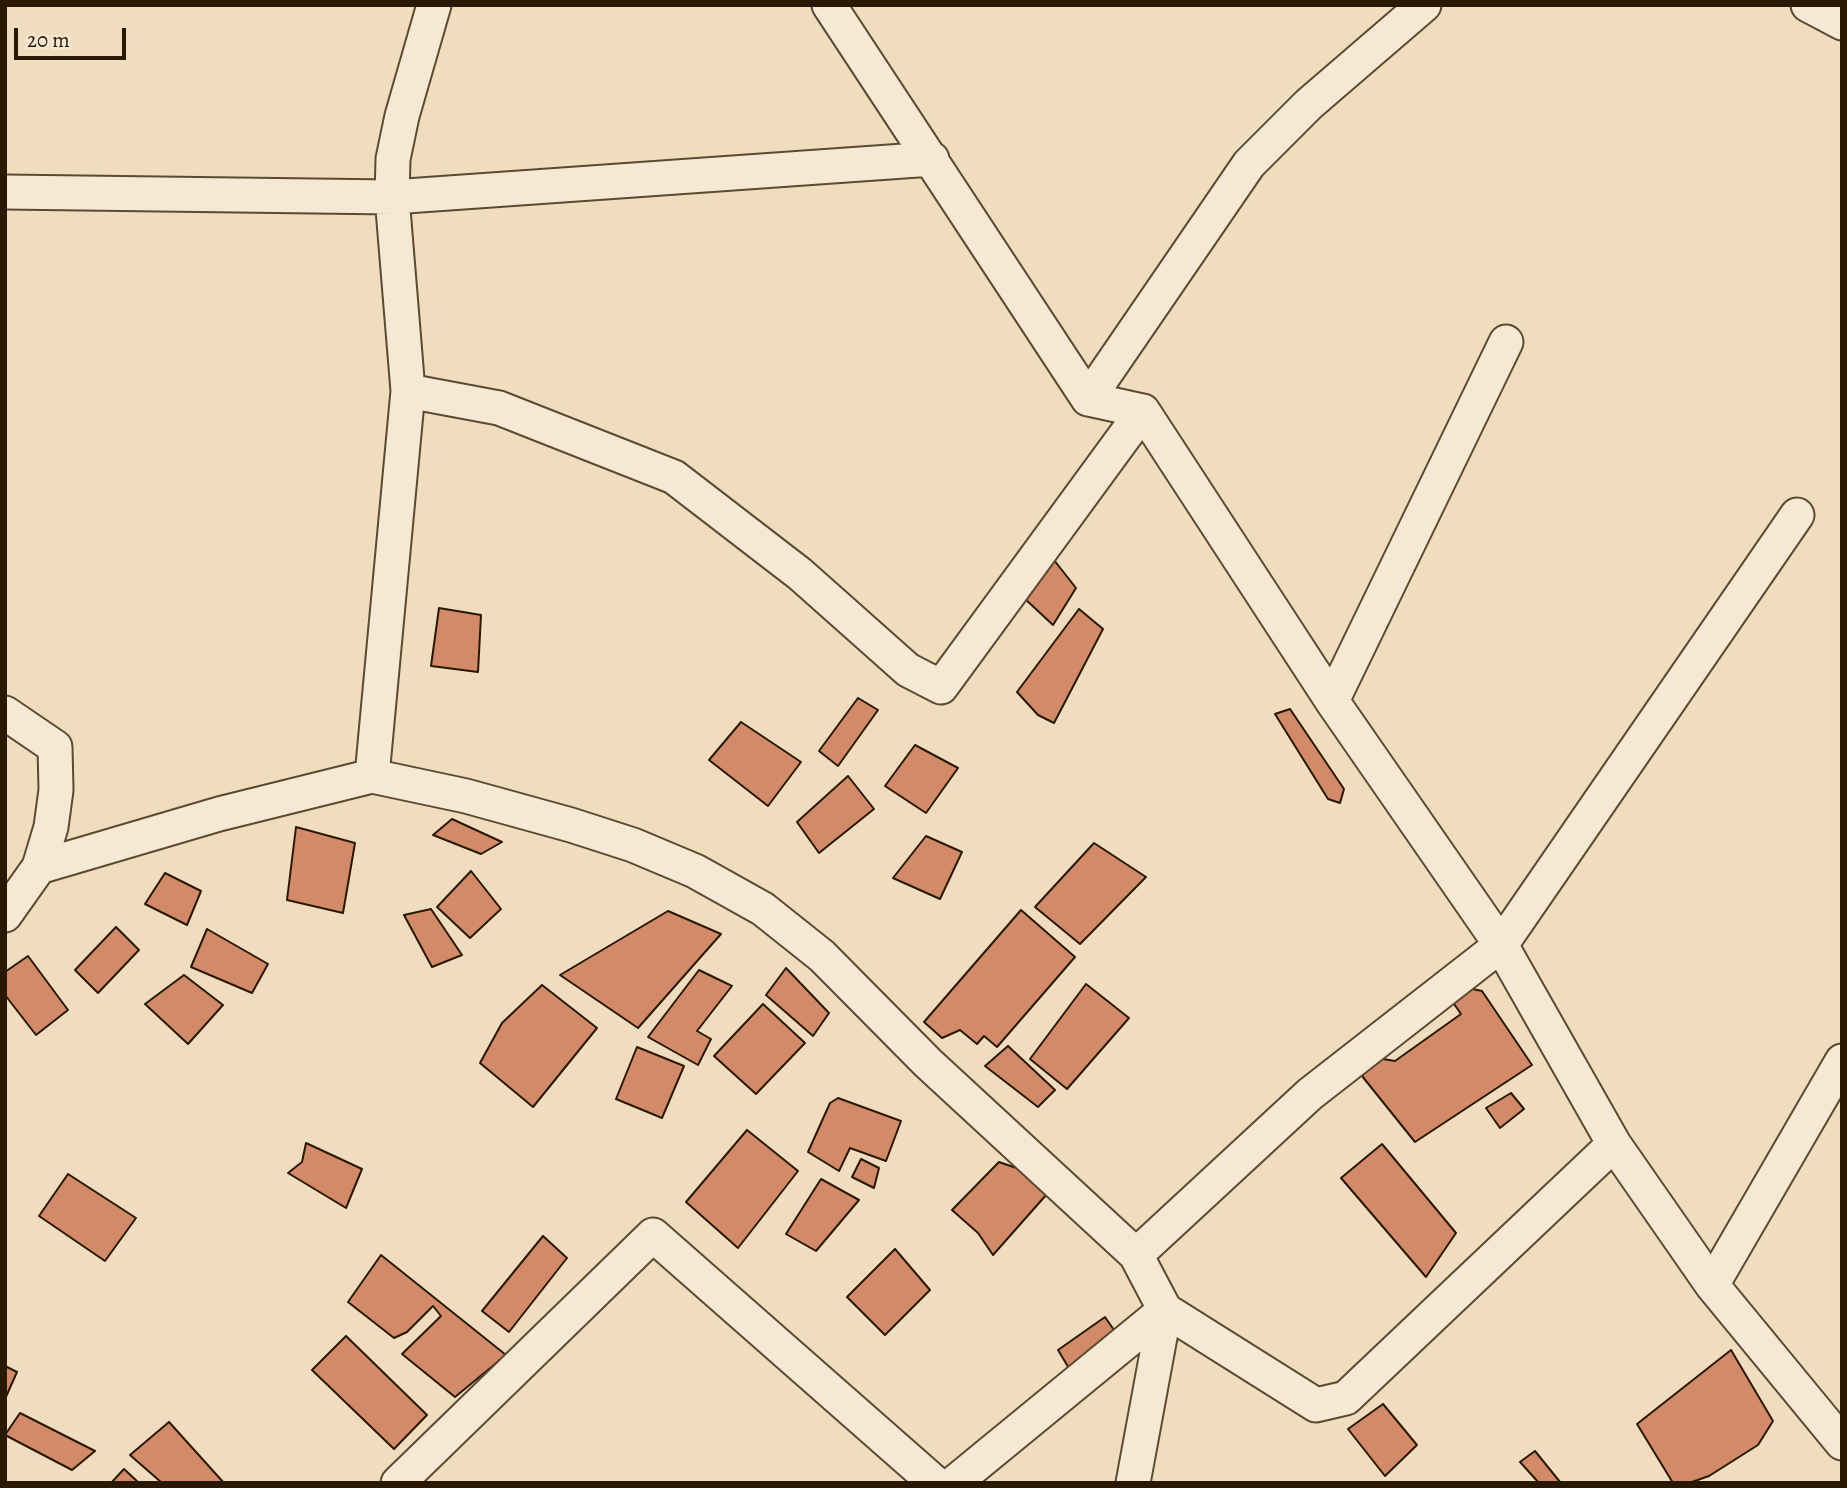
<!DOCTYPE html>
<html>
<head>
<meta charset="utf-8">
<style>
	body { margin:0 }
	#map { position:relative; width:1847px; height:1488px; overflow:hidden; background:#efddbe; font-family:Alegreya,serif }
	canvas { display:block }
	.frame { position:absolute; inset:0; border:7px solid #2a1901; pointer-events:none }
	.scale { position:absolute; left:14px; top:28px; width:112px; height:32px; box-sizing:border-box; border:4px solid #2a1901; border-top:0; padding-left:9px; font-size:21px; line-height:24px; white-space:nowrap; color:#2a1901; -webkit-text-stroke:5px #f5e9d5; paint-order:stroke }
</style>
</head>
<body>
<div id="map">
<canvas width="1847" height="1488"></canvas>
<div class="frame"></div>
<div class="scale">20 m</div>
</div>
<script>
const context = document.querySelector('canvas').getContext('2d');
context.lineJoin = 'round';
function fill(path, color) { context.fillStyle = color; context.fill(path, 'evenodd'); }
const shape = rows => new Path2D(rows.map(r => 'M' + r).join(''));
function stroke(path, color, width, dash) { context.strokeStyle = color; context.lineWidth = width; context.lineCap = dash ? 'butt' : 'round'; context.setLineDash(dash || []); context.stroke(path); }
const building = shape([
	[1054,560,1076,588,1053,625,1024,598,1054,560],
	[439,608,481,615,478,672,431,666,439,608],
	[1079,609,1103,629,1054,723,1038,715,1017,692,1079,609],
	[858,698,878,710,838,766,819,751,858,698],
	[1290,709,1344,789,1340,803,1328,799,1275,714,1290,709],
	[741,722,801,762,768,806,709,760,741,722],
	[915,745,958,768,926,813,885,786,915,745],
	[848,776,874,809,819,853,797,822,848,776],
	[452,819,502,842,481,854,433,835,452,819],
	[296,827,355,843,343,913,287,900,296,827],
	[926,836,962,852,940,899,893,878,926,836],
	[1094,843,1146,877,1080,944,1035,907,1094,843],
	[471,871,501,909,470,938,437,907,471,871],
	[165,873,201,891,187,925,145,904,165,873],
	[431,909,462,955,432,967,404,915,431,909],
	[1021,910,1075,957,997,1047,984,1036,977,1044,960,1030,942,1038,924,1022,1021,910],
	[668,911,721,934,638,1028,560,975,668,911],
	[116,927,139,950,98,993,75,970,116,927],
	[207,929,268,964,252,993,191,967,207,929],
	[28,956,68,1010,36,1035,5,995,5,972,28,956],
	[786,968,829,1013,813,1036,766,995,786,968],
	[699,970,732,986,697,1031,711,1039,698,1065,648,1037,699,970],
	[184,975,223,1005,188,1044,145,1004,184,975],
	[1086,984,1129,1018,1067,1089,1030,1059,1086,984],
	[542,985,597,1028,533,1107,480,1063,502,1023,542,985],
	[1468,988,1482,991,1532,1065,1415,1142,1362,1076,1377,1058,1395,1061,1461,1014,1452,1001,1468,988],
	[763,1004,805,1043,756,1094,714,1056,763,1004],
	[1008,1046,1055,1090,1038,1107,985,1066,1008,1046],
	[637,1047,684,1066,662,1118,616,1099,637,1047],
	[1511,1093,1524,1109,1500,1128,1486,1108,1511,1093],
	[838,1098,901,1121,886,1161,850,1148,839,1171,808,1152,830,1103,838,1098],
	[747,1130,798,1171,738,1248,686,1202,747,1130],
	[306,1143,362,1169,346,1208,288,1173,302,1162,306,1143],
	[1382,1144,1456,1233,1426,1277,1341,1178,1382,1144],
	[861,1159,879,1168,874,1188,852,1177,861,1159],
	[999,1162,1025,1171,1047,1194,993,1255,978,1233,952,1210,999,1162],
	[68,1174,136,1218,105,1261,39,1216,68,1174],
	[821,1179,859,1200,816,1251,786,1234,821,1179],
	[543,1236,567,1258,509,1332,482,1311,543,1236],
	[895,1249,930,1290,885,1335,847,1297,895,1249],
	[381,1255,506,1355,455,1397,402,1354,441,1316,433,1306,407,1332,394,1338,348,1302,381,1255],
	[1105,1317,1116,1333,1070,1370,1058,1350,1105,1317],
	[346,1336,427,1415,394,1449,312,1370,346,1336],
	[1731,1350,1773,1421,1758,1445,1709,1476,1689,1483,1673,1483,1637,1424,1731,1350],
	[5,1366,17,1372,5,1399,5,1366],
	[1383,1404,1417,1445,1385,1476,1348,1429,1383,1404],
	[20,1413,95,1451,72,1470,5,1435,20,1413],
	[169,1422,224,1483,162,1483,130,1455,169,1422],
	[1535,1451,1560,1482,1559,1483,1539,1483,1520,1462,1535,1451],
	[124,1469,139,1483,111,1483,124,1469]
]);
const minor = shape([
	[829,5,1088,399,1143,411,1332,701,1501,945,1614,1144,1712,1285,1842,1443],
	[1808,5,1842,23],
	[5,192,392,197,932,159],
	[408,391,499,408,674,477,800,574,908,670,941,687,1143,411],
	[1088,399,1249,164,1309,104,1424,5],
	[1332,701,1506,342],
	[5,713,55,747,56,790,51,827,39,867,5,915],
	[372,776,408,391,392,197,393,159,402,116,434,5],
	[39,867,219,814,372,776,466,796,571,825,633,845,695,871,763,909,822,956,928,1063,1136,1255,1165,1310,1316,1405,1346,1398,1614,1144],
	[1136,1255,1310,1094,1501,945,1797,515],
	[1712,1285,1842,1061],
	[398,1483,653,1235,935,1483],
	[954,1483,1165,1310],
	[1133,1483,1165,1310]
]);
fill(building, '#d28a68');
stroke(building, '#2a1901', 2);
stroke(minor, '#5b4a30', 37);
stroke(minor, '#f5e9d5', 33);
</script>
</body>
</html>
